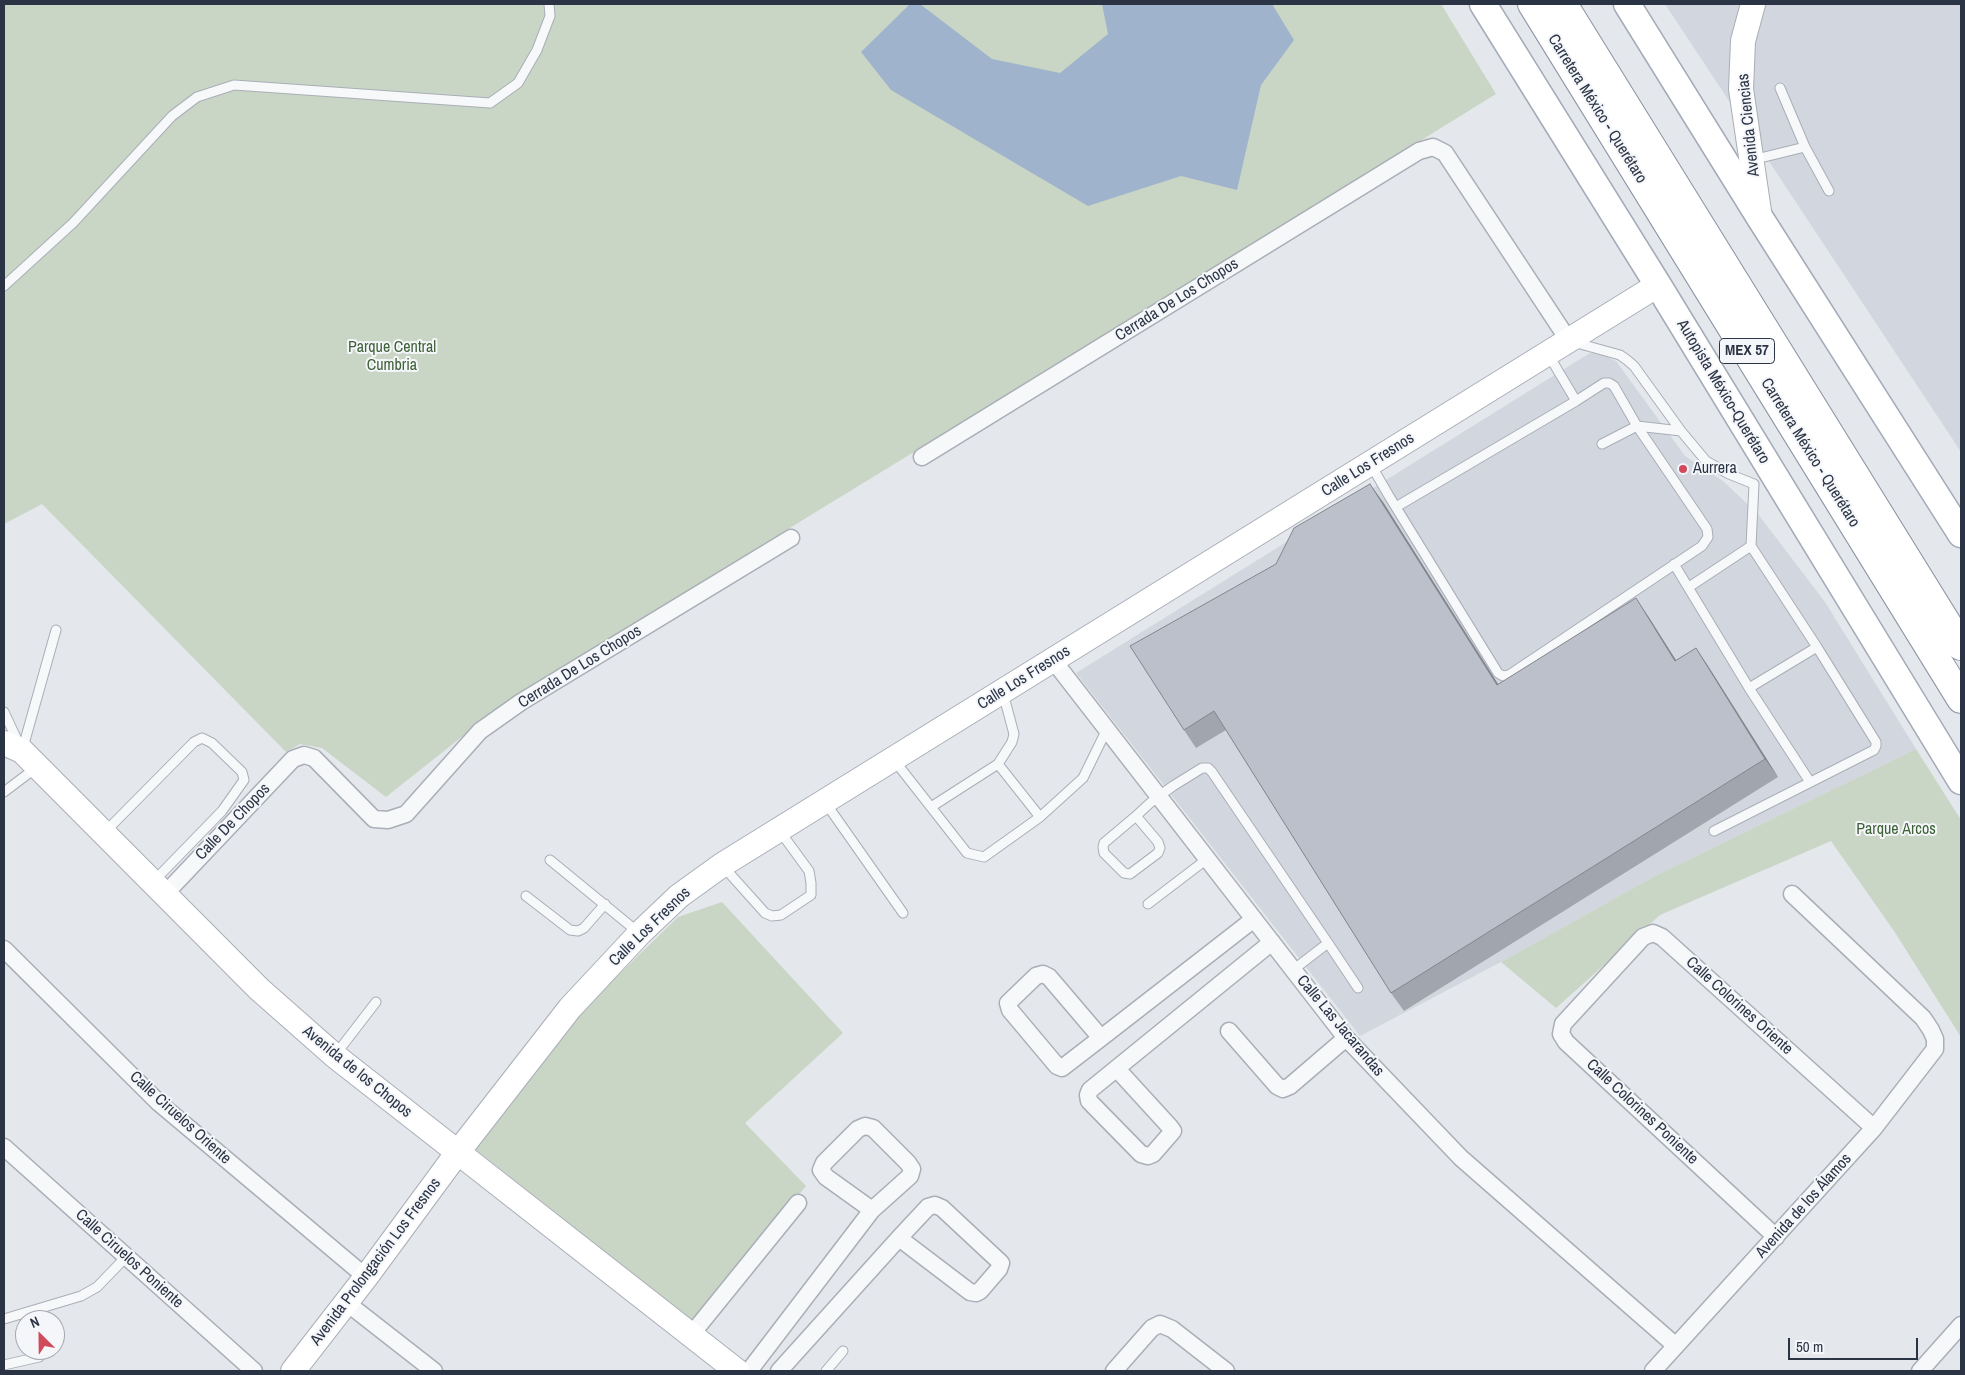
<!DOCTYPE html>
<html>
<head>
<meta charset="utf-8">
<style>
	body { margin:0 }
	#map { position:relative; width:1965px; height:1375px; overflow:hidden; background:#e4e7ec; font-family:"Archivo Narrow",sans-serif }
	canvas { display:block }
	.frame { position:absolute; inset:0; border:5px solid #2b3445; pointer-events:none }
	.north { position:absolute; left:15px; top:1310px; width:50px; height:50px; box-sizing:border-box; background:#f4f6f9; border:1px solid #a4a8b1; border-radius:50%; rotate:337deg; font-size:14px; font-weight:700; line-height:20px; text-align:center; color:#2b3445 }
	.north::after { content:''; display:block; margin:auto; width:18px; height:22px; background:#d1495b; clip-path:polygon(50% 0,100% 100%,50% 72%,0 100%) }
	.scale { position:absolute; left:1788px; top:1338px; width:130px; height:22px; box-sizing:border-box; border:2px solid #2b3445; border-top:0; padding-left:6px; font-size:15px; line-height:18px; white-space:nowrap; color:#2b3445; -webkit-text-stroke:4px #f4f6f9; paint-order:stroke }
</style>
</head>
<body>
<div id="map">
<canvas width="1965" height="1375"></canvas>
<div class="frame"></div>
<div class="north">N</div>
<div class="scale">50 m</div>
</div>
<script>
const context = document.querySelector('canvas').getContext('2d');
context.lineJoin = 'round';
function fill(path, color) { context.fillStyle = color; context.fill(path, 'evenodd'); }
const shape = rows => new Path2D(rows.map(r => 'M' + r).join(''));
function stroke(path, color, width, dash) { context.strokeStyle = color; context.lineWidth = width; context.lineCap = dash ? 'butt' : 'round'; context.setLineDash(dash || []); context.stroke(path); }
function label(font, color, halo, rows, align = 'center') {
  context.font = font + ' "Archivo Narrow",sans-serif'; context.lineWidth = 4; context.setLineDash([]); context.textBaseline = 'middle'; context.strokeStyle = halo; context.fillStyle = color; for (const [text, x, y, turn = 0] of rows) {
    context.save(); context.translate(x, y); context.rotate((+turn || 0) * Math.PI / 180); context.textAlign = isNaN(turn) ? turn : align; if (halo) context.strokeText(text, 0, 0); context.fillText(text, 0, 0); context.restore();
  }
}
const built = shape([
	[1665,4,1961,4,1961,452],
	[1590,353,1603,355,1616,361,1685,456,1723,481,1758,514,1825,602,1916,749,1655,876,1501,962,1360,1036,1076,673]
]);
const green = shape([
	[4,4,1441,4,1496,94,1200,277,507,701,386,797,322,748,300,744,286,752,42,504,4,524],
	[1916,749,1961,820,1961,1037,1894,931,1831,841,1660,915,1556,1008,1501,962,1655,876],
	[722,902,843,1033,745,1123,806,1186,695,1323,470,1145,577,1015,678,917]
]);
const water = shape([
	[910,4,920,4,992,59,1060,73,1108,34,1102,4,1272,4,1294,40,1261,85,1237,190,1181,176,1088,206,891,90,861,52]
]);
const lane = shape([
	[1780,88,1805,147,1829,191],
	[1752,160,1805,147],
	[4,286,73,223,172,116,197,97,234,85,490,103,518,83,537,50,550,16,549,4],
	[1573,342,1620,355,1627,360,1634,366,1681,431,1706,461,1729,474,1754,484],
	[1548,354,1576,401],
	[1602,444,1637,426,1681,431],
	[1371,465,1389,496,1498,673,1503,676,1509,675,1702,546,1708,537,1707,529,1637,426,1614,386,1609,383,1604,383,1576,401,1396,507],
	[1674,564,1749,688,1810,782],
	[1689,587,1751,546,1754,484],
	[1749,688,1817,647],
	[4,712,19,744],
	[22,751,56,630],
	[894,760,967,853,984,857,1040,817,998,764,931,807],
	[998,764,1012,742,1014,734,1003,693],
	[4,792,37,767],
	[825,802,903,913],
	[1136,816,1158,842,1160,848,1158,853,1130,874,1124,873,1104,853,1103,847,1104,843,1136,816,1150,803,1159,796,1173,786,1202,768,1208,768,1212,772,1328,943,1293,970],
	[1040,817,1083,778,1107,729],
	[1714,831,1874,750,1876,746,1876,742,1817,647,1751,546],
	[104,833,194,742,202,738,212,743,242,772,244,780,222,811,153,882],
	[550,860,639,933],
	[722,865,765,913,772,916,781,915,811,895,811,883,809,871,779,830],
	[526,896,570,930,578,931,584,928,605,904],
	[1148,904,1207,859],
	[1328,943,1358,988],
	[336,1054,376,1002],
	[4,1319,81,1296,97,1287,126,1257],
	[4,1365,39,1357,46,1350],
	[826,1371,843,1351]
]);
const street = shape([
	[922,457,1419,151,1433,147,1445,153,1569,341],
	[1053,660,1346,1038,1461,1158,1676,1346],
	[165,894,293,759,304,755,314,758,374,819,388,820,406,814,480,731,521,702,791,538],
	[4,949,159,1103,366,1277],
	[1229,1031,1277,1086,1283,1089,1290,1086,1346,1038],
	[1101,1038,1049,977,1043,974,1036,976,1008,1003,1010,1010,1057,1066,1062,1068,1101,1038,1254,919],
	[1117,1069,1170,1127,1173,1131,1153,1154,1148,1156,1141,1154,1089,1101,1088,1095,1090,1090,1272,942],
	[4,1147,254,1371],
	[1776,1237,1566,1042,1561,1034,1563,1024,1643,937,1653,933,1662,937,1874,1128],
	[347,1303,434,1371],
	[691,1335,798,1203],
	[749,1371,872,1210,910,1176,912,1169,908,1163,873,1128,865,1126,858,1129,824,1163,821,1170,826,1177,872,1210],
	[779,1371,899,1238,928,1207,935,1205,942,1208,1001,1263,999,1269,980,1291,976,1293,970,1292,899,1238],
	[1114,1371,1152,1328,1160,1324,1172,1329,1226,1371],
	[1653,1371,1874,1128,1935,1049,1935,1039,1931,1030,1923,1018,1792,894],
	[1920,1371,1961,1325]
]);
const secondary = shape([
	[1753,4,1743,41,1741,89,1760,218],
	[4,743,22,751,259,989,335,1056,737,1371],
	[293,1371,366,1277,458,1152,570,1008,640,933,679,896,722,865,1658,285]
]);
const primary = shape([
	[1483,4,1658,285,1961,781],
	[1627,4,1760,218,1961,534]
]);
const highway = shape([
	[1532,4,1961,699],
	[1563,4,1961,646]
]);
const wall = shape([
	[1383,502,1498,684,1648,616,1676,661,1696,648,1708,666,1778,777,1404,1011,1391,993,1226,730,1196,748,1184,730,1276,564]
]);
const shadedWall = shape([
	[1370,484,1383,502,1510,703,1497,685],
	[1636,598,1648,616,1688,679,1675,661],
	[1696,648,1708,666,1778,777,1765,759]
]);
const building = shape([
	[1370,484,1497,685,1636,598,1675,661,1696,648,1765,759,1391,993,1214,711,1184,730,1130,646,1276,564,1294,528,1370,484]
]);
const markers = [
	[1683,469,5,"#d1495b"]
];
const shields = [
	[1747,351,55]
];
const shieldNames = [
	["MEX 57",1747,351]
];
const streetNames = [
	["Carretera México - Querétaro",1597,109,58],
	["Avenida Ciencias",1749,125,-96],
	["Cerrada De Los Chopos",1177,300,-32],
	["Autopista México-Querétaro",1723,392,59],
	["Carretera México - Querétaro",1810,453,58],
	["Calle Los Fresnos",1368,465,-32],
	["Cerrada De Los Chopos",580,667,-32],
	["Calle Los Fresnos",1024,678,-32],
	["Calle De Chopos",233,822,-46],
	["Calle Los Fresnos",650,927,-44],
	["Calle Colorines Oriente",1739,1006,42],
	["Calle Las Jacarandas",1340,1026,50],
	["Avenida de los Chopos",357,1072,39],
	["Calle Colorines Poniente",1642,1112,43],
	["Calle Ciruelos Oriente",180,1118,42],
	["Avenida de los Álamos",1804,1206,-48],
	["Calle Ciruelos Poniente",129,1259,42],
	["Avenida Prolongación Los Fresnos",376,1262,-53]
];
const parkNames = [
	["Parque Central",392,348],
	["Cumbria",392,366],
	["Parque Arcos",1896,830]
];
const poiNames = [
	["Aurrera",1693,469]
];
fill(built, '#d2d6de');
fill(green, '#c9d6c5');
fill(water, '#9fb4cc');
stroke(lane, '#a9aeb7', 11);
stroke(street, '#a9aeb7', 19);
stroke(secondary, '#a9aeb7', 26);
stroke(primary, '#a3abb8', 29);
stroke(highway, '#8b94a3', 30);
stroke(lane, '#f7f8fa', 9);
stroke(street, '#f7f8fa', 16);
stroke(secondary, '#fff', 24);
stroke(primary, '#fff', 26);
stroke(highway, '#fff', 28);
fill(wall, '#a1a5ae');
fill(shadedWall, '#83868d');
fill(building, '#bbc0ca');
stroke(building, '#83868d', 1);
for (const [x, y, r, color] of markers) { const dot = new Path2D(); dot.arc(x, y, r, 0, 2 * Math.PI); context.fillStyle = color; context.fill(dot); stroke(dot, '#f4f6f9', 2); }
for (const [x, y, w] of shields) { const box = new Path2D(); box.roundRect(x - w / 2, y - 12.5, w, 25, 4); context.fillStyle = '#f4f6f9'; context.fill(box); stroke(box, '#2b3445', 1); }
label('bold 15px', '#2b3445', null, shieldNames);
label('16px', '#2b3445', '#f4f6f9', streetNames);
label('16px', '#3f6138', '#f4f6f9', parkNames);
label('16px', '#2b3445', '#f4f6f9', poiNames, 'left');
</script>
</body>
</html>
